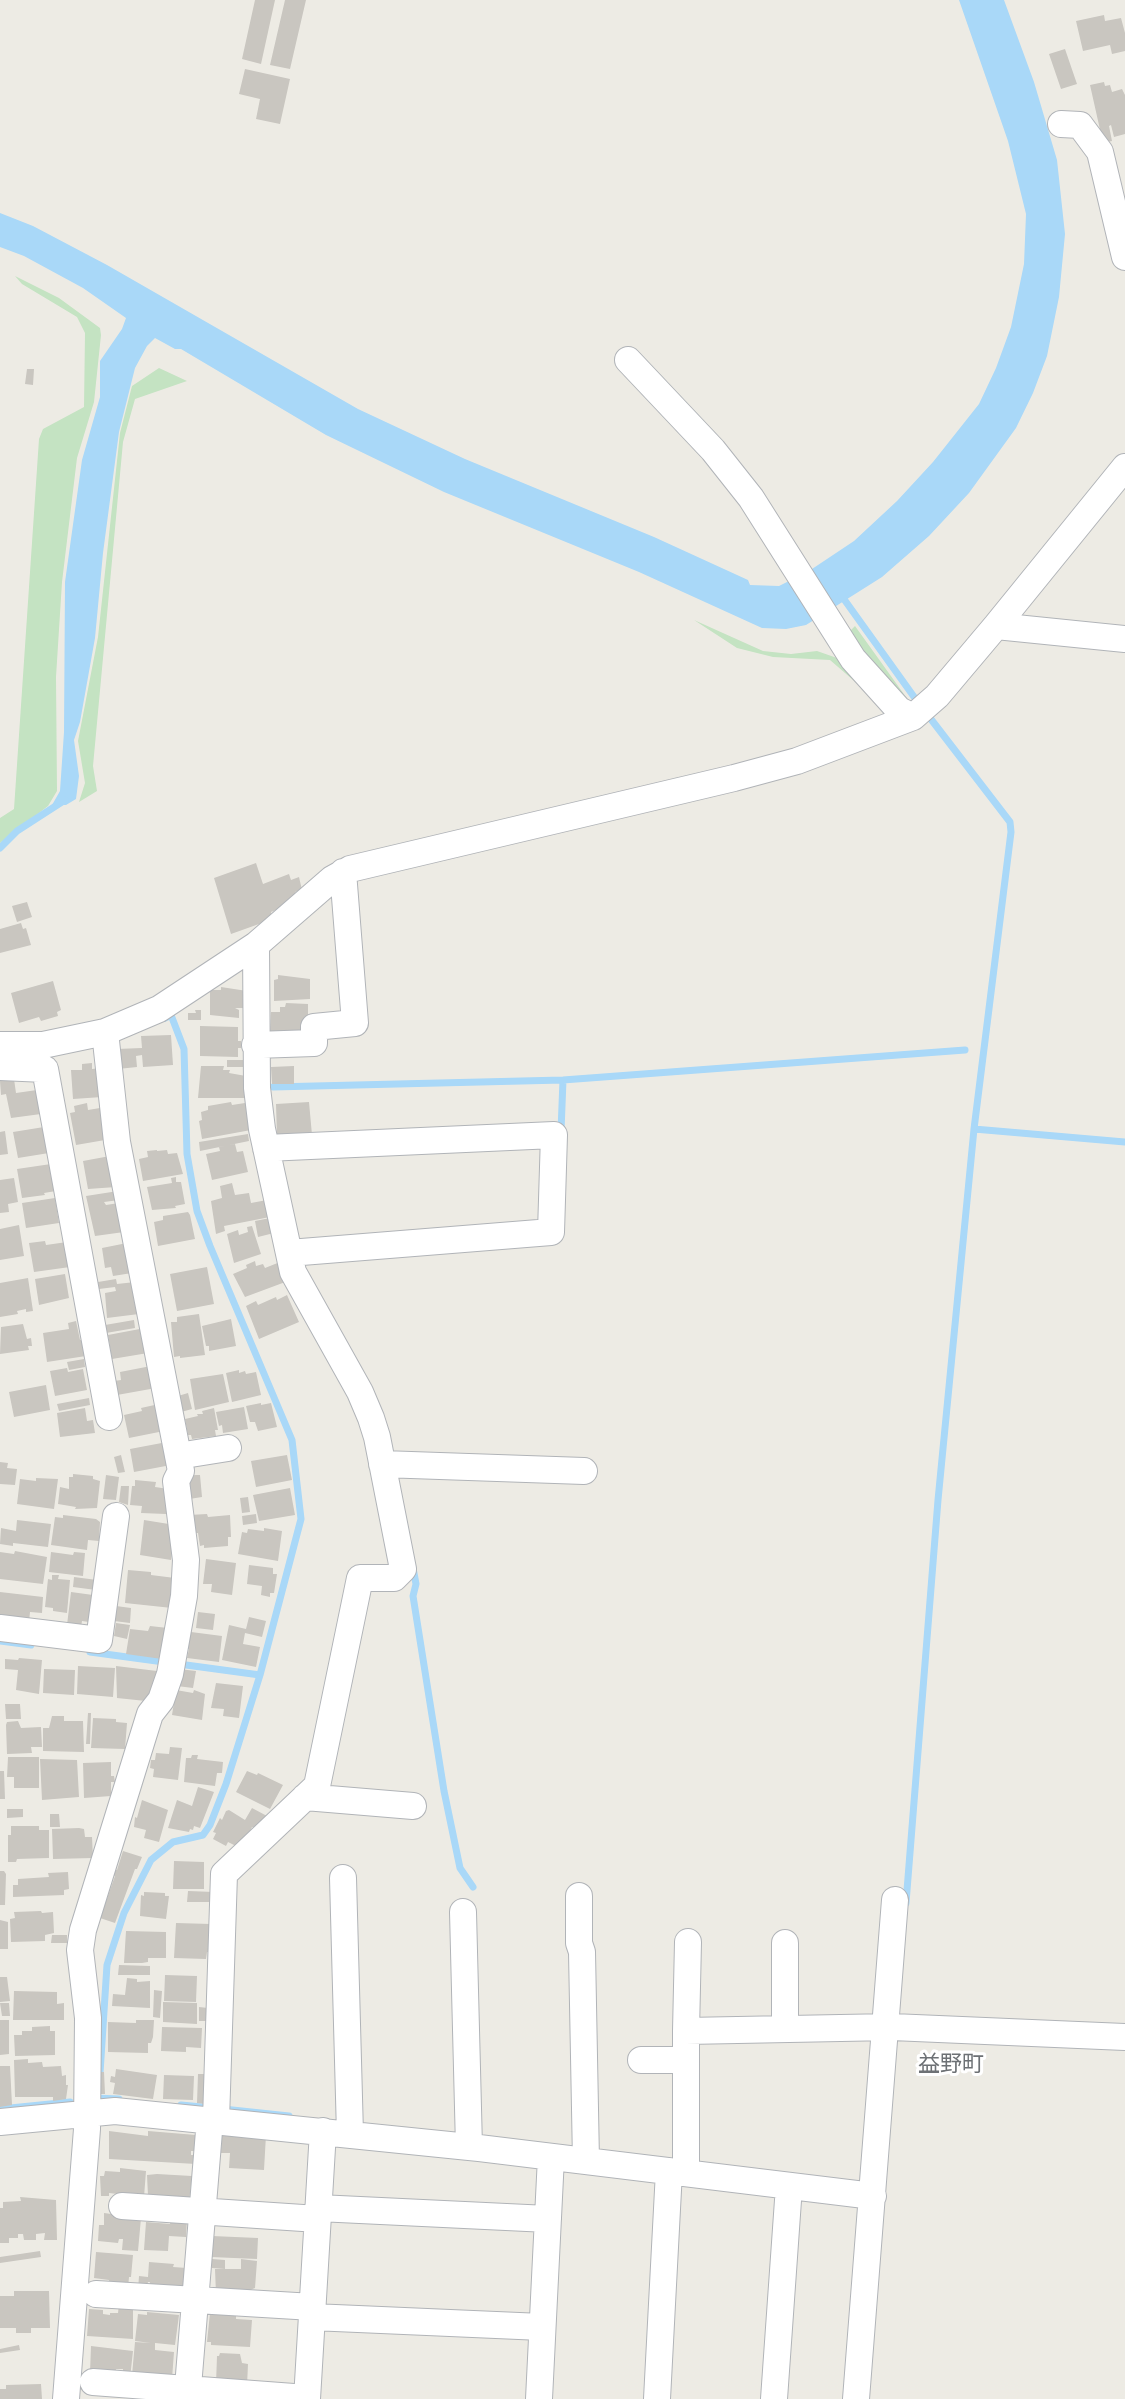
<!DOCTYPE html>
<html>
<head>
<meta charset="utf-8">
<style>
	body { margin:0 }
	canvas { display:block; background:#edebe4 }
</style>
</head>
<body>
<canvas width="1125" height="2399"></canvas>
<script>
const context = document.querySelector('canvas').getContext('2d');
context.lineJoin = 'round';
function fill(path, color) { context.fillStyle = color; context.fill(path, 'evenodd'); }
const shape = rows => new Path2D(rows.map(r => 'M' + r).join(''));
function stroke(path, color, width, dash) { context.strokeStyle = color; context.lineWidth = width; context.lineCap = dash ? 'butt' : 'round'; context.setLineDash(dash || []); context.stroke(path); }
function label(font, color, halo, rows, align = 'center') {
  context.font = font + ' "Source Sans 3","Noto Sans JP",sans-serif'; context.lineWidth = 6; context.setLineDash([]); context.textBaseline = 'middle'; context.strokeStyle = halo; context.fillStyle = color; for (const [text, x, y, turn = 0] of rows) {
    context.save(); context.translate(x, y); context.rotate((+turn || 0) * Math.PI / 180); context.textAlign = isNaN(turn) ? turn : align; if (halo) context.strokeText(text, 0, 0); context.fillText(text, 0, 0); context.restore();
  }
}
const green = shape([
	[15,276,59,298,100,328,101,335,94,402,77,458,62,582,56,677,57,791,48,806,0,843,0,818,14,809,39,439,43,429,84,407,85,333,77,317,22,284],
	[159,368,187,381,135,399,123,442,93,766,97,791,79,802,85,783,78,741,98,637,120,433,132,386],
	[694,620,763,651,791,654,817,651,837,658,890,712,830,660,773,657,737,648],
	[855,626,911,704,853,651,849,632]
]);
const water = shape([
	[959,0,1004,0,1034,82,1057,160,1065,234,1059,297,1047,356,1033,393,1016,428,969,493,929,536,882,577,806,625,786,629,762,628,639,572,444,492,326,435,181,349,175,349,155,338,147,346,135,368,119,432,103,553,95,638,80,722,74,740,79,776,76,799,66,805,52,805,60,791,64,732,65,582,82,460,100,397,100,361,122,329,126,318,83,288,24,256,0,247,0,213,33,226,107,265,358,409,465,459,654,537,748,580,750,585,779,586,809,571,854,541,897,501,933,462,979,404,996,368,1011,327,1024,264,1026,214,1008,141]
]);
const stream = shape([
	[841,595,917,701,1010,822,1011,832,974,1129,938,1500,906,1903],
	[0,848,17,831,65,800],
	[273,1087,563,1080,965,1050],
	[974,1129,1125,1142],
	[561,1131,563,1080],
	[413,1568,416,1584,413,1596,444,1791,460,1868,473,1887],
	[0,1641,31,1645],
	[90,1652,260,1675],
	[100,2073,107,1965,124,1913,151,1860,173,1842,203,1835,210,1825,226,1784,260,1675,301,1519,292,1440,210,1246,197,1211,187,1154,184,1049,171,1015,165,1018],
	[94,2098,119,2099],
	[181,2105,212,2108],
	[0,2109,70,2102],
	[223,2109,289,2116]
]);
const building = shape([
	[255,0,275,0,261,64,242,59],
	[285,0,306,0,290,69,270,65],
	[1104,15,1105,21,1121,18,1125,33,1125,51,1112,54,1110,45,1083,51,1076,21],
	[1065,49,1077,84,1061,89,1049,54],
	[245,69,290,79,280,124,256,119,260,99,239,94],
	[1104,82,1105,86,1110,85,1112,92,1122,89,1125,95,1125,134,1114,137,1111,125,1109,126,1112,141,1103,143,1090,85],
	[27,369,34,369,33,385,25,384],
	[256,863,263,884,289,874,291,880,299,877,302,890,295,892,297,898,294,903,271,912,273,919,231,934,214,878],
	[27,902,32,917,17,922,12,906],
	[21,923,23,929,26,928,31,945,0,953,0,929],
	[278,975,310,979,310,999,274,1001,274,980,278,979],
	[53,981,61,1010,57,1012,58,1016,41,1021,39,1017,19,1023,11,993],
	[221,987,247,991,246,1008,235,1008,239,1010,239,1018,210,1015,210,990,221,990],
	[286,1003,308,1004,308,1035,270,1034,271,1012,280,1012,280,1007,285,1007],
	[195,1010,201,1010,201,1020,188,1020,188,1013,196,1013],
	[200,1026,238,1027,238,1041,241,1041,241,1048,238,1048,238,1057,200,1056],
	[171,1035,173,1065,143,1067,142,1055,136,1056,137,1067,118,1069,117,1049,142,1048,141,1036],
	[227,1060,245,1060,245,1067,227,1067],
	[92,1063,92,1069,101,1068,102,1097,73,1099,71,1070,82,1070,82,1064],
	[201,1066,224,1066,223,1070,230,1070,229,1073,246,1076,246,1098,198,1098],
	[294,1066,294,1084,272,1084,271,1067],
	[14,1079,16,1093,37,1090,41,1114,11,1118,6,1094,1,1095,0,1081],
	[231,1102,232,1105,245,1103,251,1130,202,1139,199,1121,202,1120,201,1112,208,1110,208,1106],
	[309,1102,312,1135,277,1137,276,1104],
	[87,1103,88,1110,100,1108,105,1140,76,1145,70,1113,75,1112,74,1106],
	[44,1127,49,1153,18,1158,13,1132],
	[5,1131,8,1154,0,1155,0,1132],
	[248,1134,249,1141,200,1151,199,1142],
	[235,1144,237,1152,243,1151,248,1172,212,1180,206,1154,220,1151,219,1147],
	[157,1150,157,1151,167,1150,168,1154,177,1153,183,1174,143,1181,139,1159,148,1157,147,1151],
	[110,1156,116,1187,88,1189,83,1161],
	[51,1164,56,1191,44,1193,45,1195,22,1198,17,1169],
	[176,1177,176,1182,181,1182,185,1204,175,1206,176,1208,152,1210,147,1187,172,1183,171,1178],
	[14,1178,18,1202,8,1204,9,1212,0,1213,0,1180],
	[232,1183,235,1195,249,1193,251,1203,267,1200,270,1217,224,1226,225,1231,216,1234,211,1201,222,1198,220,1186],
	[118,1191,119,1200,104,1202,106,1205,119,1203,124,1232,95,1236,86,1196],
	[55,1198,59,1223,26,1228,22,1203],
	[188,1212,190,1215,195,1239,158,1246,154,1222,163,1220,163,1216],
	[270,1218,274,1233,258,1237,255,1221],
	[19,1225,24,1256,0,1260,0,1229],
	[252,1226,261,1254,234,1263,227,1234,238,1230,239,1235,248,1232,247,1227],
	[45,1241,46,1245,67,1242,70,1267,34,1272,29,1243],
	[127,1243,132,1273,113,1276,111,1267,105,1268,102,1248],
	[255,1261,256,1266,263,1264,265,1268,280,1262,288,1281,245,1297,233,1274,247,1268,246,1265],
	[207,1267,214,1304,177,1311,170,1274],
	[65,1274,69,1298,39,1305,35,1279],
	[28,1278,33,1311,26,1312,26,1309,17,1311,18,1314,0,1317,0,1283],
	[116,1279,117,1284,135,1282,139,1314,107,1318,105,1293,116,1291,115,1287,99,1289,98,1282],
	[287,1295,299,1322,259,1339,246,1306,256,1301,258,1305,276,1297,277,1300],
	[199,1314,205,1355,180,1358,180,1356,174,1357,171,1322,177,1322,177,1317],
	[231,1319,236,1346,209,1351,209,1346,206,1346,202,1326],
	[134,1320,135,1328,106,1333,105,1325],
	[76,1321,80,1340,83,1340,86,1356,47,1362,43,1333,69,1329,68,1323],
	[23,1324,27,1339,31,1338,32,1346,28,1346,29,1350,0,1354,1,1327],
	[145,1328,148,1353,112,1359,108,1335],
	[84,1359,85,1367,69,1370,67,1362],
	[151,1366,156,1388,117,1395,114,1381,121,1380,120,1372],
	[67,1368,68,1372,83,1369,87,1390,55,1396,50,1371],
	[239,1370,239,1373,245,1371,246,1374,256,1372,261,1395,232,1402,226,1373],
	[223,1374,229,1402,195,1410,190,1379],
	[46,1385,50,1410,14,1417,9,1392],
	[188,1393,192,1409,181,1412,178,1396],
	[89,1398,90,1405,59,1411,57,1404],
	[261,1403,261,1405,271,1403,277,1427,258,1431,255,1422,250,1422,246,1406],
	[159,1404,164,1431,129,1438,124,1415,142,1411,141,1408],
	[244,1407,248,1429,223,1433,222,1425,219,1426,216,1412],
	[85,1408,87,1421,93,1420,95,1433,60,1437,57,1413],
	[214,1408,218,1430,215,1430,216,1436,192,1439,191,1435,188,1435,185,1419,198,1416,197,1414,203,1414,202,1411],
	[167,1442,171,1465,134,1472,130,1449],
	[121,1455,125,1472,118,1473,114,1457],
	[287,1455,292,1480,256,1487,251,1461],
	[0,1462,8,1463,7,1468,17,1469,15,1485,0,1484],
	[73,1474,93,1476,93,1479,100,1481,97,1508,75,1509,76,1507,58,1504,60,1487,69,1489,69,1477,73,1477],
	[106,1475,119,1477,116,1500,103,1499],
	[196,1475,200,1475,202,1497,183,1500,182,1476],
	[36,1478,58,1479,54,1509,17,1504,20,1479,36,1481],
	[135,1480,156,1482,155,1487,169,1489,166,1514,141,1513,142,1506,130,1505,132,1486,135,1486],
	[121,1486,129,1486,128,1505,119,1502],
	[290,1488,295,1515,259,1521,253,1495],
	[248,1497,250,1512,242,1513,240,1498],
	[207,1514,208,1517,230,1515,231,1537,228,1537,228,1546,204,1548,204,1545,200,1546,198,1533,192,1533,189,1515],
	[256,1514,257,1523,243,1525,242,1516],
	[63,1515,96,1519,100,1522,99,1541,88,1540,87,1550,51,1545,55,1517,63,1518],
	[17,1520,51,1524,48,1547,13,1543,13,1546,0,1544,1,1528,16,1531],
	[144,1520,175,1525,171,1560,140,1555],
	[264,1528,282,1531,278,1561,238,1554,242,1532,247,1533,248,1529,264,1531],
	[15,1551,47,1557,43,1584,0,1579,0,1552,14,1554],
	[51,1552,73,1555,74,1552,85,1553,83,1576,49,1572],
	[206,1559,236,1563,232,1595,211,1592,212,1584,203,1584],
	[249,1565,273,1568,273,1574,277,1574,274,1593,270,1593,270,1597,261,1595,262,1586,247,1584],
	[128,1570,151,1572,151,1575,175,1578,172,1608,125,1603],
	[52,1575,59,1575,58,1579,70,1580,67,1613,53,1611,53,1608,45,1607,48,1579,52,1580],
	[74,1577,97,1580,96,1590,73,1587],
	[0,1592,43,1597,42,1613,30,1612,29,1622,0,1618],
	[71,1592,93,1595,89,1622,82,1621,81,1627,67,1625],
	[116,1606,131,1608,130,1623,114,1621],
	[198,1612,215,1614,213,1630,196,1628],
	[249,1617,266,1621,262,1637,245,1633,243,1644,260,1647,256,1667,222,1660,229,1625,246,1629],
	[116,1623,130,1625,127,1639,114,1636],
	[150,1626,168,1628,162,1659,126,1654,130,1629,148,1631],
	[191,1632,222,1636,219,1662,187,1658,189,1649,186,1649],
	[19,1658,42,1660,39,1694,16,1690,18,1670,5,1669,5,1659,18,1660],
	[78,1666,115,1668,113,1697,77,1694],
	[116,1666,157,1671,156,1698,146,1698,146,1701,117,1698],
	[44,1669,75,1670,74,1695,43,1693],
	[179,1669,196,1671,193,1688,177,1686],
	[216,1683,243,1686,239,1718,223,1716,224,1709,211,1708],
	[176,1690,193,1693,194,1690,205,1694,202,1720,172,1715],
	[5,1704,20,1704,21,1719,6,1719],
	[88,1713,91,1713,90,1744,86,1744],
	[52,1716,64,1716,64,1721,83,1721,84,1752,43,1751,43,1728,49,1728],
	[93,1718,116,1719,116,1722,127,1723,125,1749,91,1748],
	[18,1721,21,1728,41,1727,42,1747,31,1747,32,1753,7,1754,6,1725,7,1722],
	[170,1747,182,1748,178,1780,153,1777,154,1769,150,1768,151,1760,155,1760,156,1753,169,1754],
	[192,1755,198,1755,197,1759,223,1762,222,1773,217,1773,215,1786,184,1782,186,1758,191,1758],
	[8,1757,39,1757,39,1788,14,1788,14,1777,7,1777],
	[40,1759,77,1760,79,1797,42,1800],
	[111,1762,111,1776,114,1776,115,1782,111,1782,111,1796,84,1798,83,1763],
	[0,1771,4,1771,5,1799,0,1799],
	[247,1771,257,1775,258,1773,283,1785,270,1809,236,1792],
	[198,1787,214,1792,200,1828,194,1826,193,1830,190,1829,189,1832,168,1828,177,1800,192,1806],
	[142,1800,168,1810,159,1842,144,1838,146,1830,134,1827,135,1817,137,1818],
	[252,1808,267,1816,258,1830,252,1827,246,1841,242,1839,238,1847,228,1842,226,1846,213,1839,216,1833,213,1832,220,1818,222,1820,226,1811,229,1810,245,1820],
	[7,1809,23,1809,23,1817,7,1818],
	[50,1814,59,1814,60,1827,50,1827],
	[11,1826,39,1826,39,1830,49,1830,49,1858,17,1859,16,1862,8,1862,8,1835,11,1835],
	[79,1828,84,1829,85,1837,92,1837,93,1858,53,1859,52,1829],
	[123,1851,142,1857,137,1869,135,1869,115,1923,100,1918,115,1876,113,1875,114,1869,117,1870],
	[174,1861,204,1862,204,1889,173,1889],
	[0,1871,4,1871,6,1874,5,1905,0,1905],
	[68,1872,69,1889,64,1890,64,1895,13,1897,13,1885,18,1885,18,1879,49,1877,48,1873],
	[188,1891,214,1892,213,1902,187,1902],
	[144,1892,165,1893,165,1896,169,1896,166,1919,140,1916,141,1895,144,1896],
	[41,1911,42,1913,53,1912,54,1933,45,1935,45,1941,11,1942,10,1919,15,1918,14,1912],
	[0,1920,8,1922,8,1949,0,1949],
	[176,1923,211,1924,210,1953,207,1952,206,1959,174,1958],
	[126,1931,166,1932,166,1958,148,1958,148,1962,142,1963,124,1963],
	[52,1935,67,1935,67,1943,51,1943],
	[119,1965,150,1966,150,1975,118,1975],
	[165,1975,197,1976,196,2002,164,2001],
	[0,1977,7,1977,10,2001,0,2002],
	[127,1978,137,1979,137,1982,150,1981,150,2008,112,2006,113,1994,125,1995],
	[154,1990,162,1991,160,2018,153,2017],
	[14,1991,57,1992,57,2004,64,2003,64,2020,13,2020],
	[163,2002,197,2003,197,2024,163,2022],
	[0,2003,9,2003,10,2016,2,2016],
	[199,2007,208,2008,208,2021,199,2021],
	[0,2020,9,2020,9,2054,0,2055],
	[136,2020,154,2020,153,2037,151,2043,148,2043,148,2053,108,2052,108,2022,136,2023],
	[50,2026,50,2031,55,2031,55,2055,15,2056,14,2035,22,2035,22,2031,32,2031,32,2027],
	[162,2027,202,2028,201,2048,186,2047,186,2052,161,2051],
	[28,2059,28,2063,42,2062,43,2067,61,2066,62,2076,66,2075,66,2085,68,2085,66,2099,53,2101,53,2097,15,2097,14,2060],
	[0,2066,10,2066,12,2105,0,2107],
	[116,2069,157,2075,153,2099,113,2094,115,2083,110,2082,111,2076,115,2077],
	[96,2072,104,2072,105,2094,96,2094],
	[198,2074,206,2074,205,2104,197,2103],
	[164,2075,194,2076,193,2100,163,2099],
	[109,2131,148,2136,148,2131,196,2135,195,2151,191,2151,191,2155,197,2155,196,2164,109,2159],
	[231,2132,266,2135,264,2170,229,2168,230,2153,221,2153,222,2136,231,2136],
	[120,2168,146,2171,144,2197,109,2193,109,2196,101,2196,100,2176,104,2176,105,2171,120,2172],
	[157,2174,192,2176,189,2202,148,2196,147,2175],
	[20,2197,56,2200,57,2240,44,2240,45,2233,36,2234,36,2240,24,2240,23,2234,18,2234,18,2238,9,2238,9,2243,0,2243,0,2208,3,2208,3,2202,21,2201],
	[104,2213,141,2218,138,2251,122,2250,123,2239,119,2239,118,2243,98,2241,99,2225,104,2225],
	[171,2218,187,2219,186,2237,169,2236,168,2251,144,2250,146,2222,170,2224],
	[212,2236,258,2238,257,2259,211,2257],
	[40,2251,41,2257,0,2263,0,2257],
	[96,2252,133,2255,131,2277,129,2277,128,2288,109,2287,109,2280,94,2278],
	[212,2259,225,2260,225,2269,212,2268],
	[241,2259,257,2261,255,2288,250,2290,250,2295,216,2294,215,2269,241,2269],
	[149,2262,174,2264,173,2267,187,2268,185,2289,149,2289,150,2282,148,2282,146,2291,138,2290,139,2276,148,2277],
	[14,2291,49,2291,50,2328,31,2328,31,2333,16,2333,16,2328,0,2328,0,2296,14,2296],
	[119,2304,133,2305,133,2339,87,2336,89,2309,103,2310,103,2314,110,2315,110,2313,118,2313],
	[147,2312,179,2315,175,2345,155,2343,155,2350,174,2352,172,2379,132,2375,135,2342,151,2343,135,2341,138,2314,147,2315],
	[210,2313,236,2315,236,2319,252,2320,250,2347,211,2345,211,2342,207,2342],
	[19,2345,20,2350,0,2353,0,2349],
	[91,2346,133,2351,130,2378,123,2377,123,2369,116,2369,115,2375,90,2373],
	[220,2353,240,2354,242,2363,248,2364,247,2386,216,2384,217,2356,219,2356],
	[41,2384,42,2399,0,2399,0,2389,6,2389,6,2385]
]);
const minor = shape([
	[1061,124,1080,125,1100,152,1125,257],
	[628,360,713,450,751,498,853,659,899,710,913,717],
	[996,626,1125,639],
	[0,1045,43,1045,105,1032,159,1009,256,945,332,879,350,869,734,778,797,761,913,717,937,696,996,626,1125,467],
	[255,1045,314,1043,314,1027,355,1023,343,872],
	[0,1067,45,1069,109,1417],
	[266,1148,554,1135,551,1232,289,1253],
	[178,1456,228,1448],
	[382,1464,584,1471],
	[0,1628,99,1640,116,1516],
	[305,1797,413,1806],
	[343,1878,350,2134],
	[579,1896,579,1943,582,1952,586,2161],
	[463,1912,469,2147],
	[785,2029,785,1943],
	[686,2031,688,1942],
	[641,2060,686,2060],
	[216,2120,224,1874,317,1786,360,1578,394,1578,403,1569,377,1437,371,1418,360,1392,293,1272,262,1129,257,1088,256,945],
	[0,2122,115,2111,479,2148,873,2196],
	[686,2173,686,2031,892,2027,1125,2037],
	[122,2206,318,2219],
	[318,2208,548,2219],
	[96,2294,313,2307],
	[312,2317,542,2327],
	[93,2382,307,2398],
	[66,2399,87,2129,88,2018,80,1950,83,1930,150,1714,161,1700,170,1674,184,1596,186,1560,176,1481,181,1471,117,1142,105,1032],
	[187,2399,210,2119],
	[307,2399,323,2131],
	[539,2399,551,2157],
	[657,2399,669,2171],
	[774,2399,789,2186],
	[856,2399,895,1900]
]);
const neighbourhoodNames = [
	["益野町",951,2066]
];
fill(green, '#c4e3c2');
fill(water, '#a9d8f8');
stroke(stream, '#a9d8f8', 7);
fill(building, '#c9c6c0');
stroke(minor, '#b1b4b8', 28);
stroke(minor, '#fff', 26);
label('22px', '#6d7175', '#fff', neighbourhoodNames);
</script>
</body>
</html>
